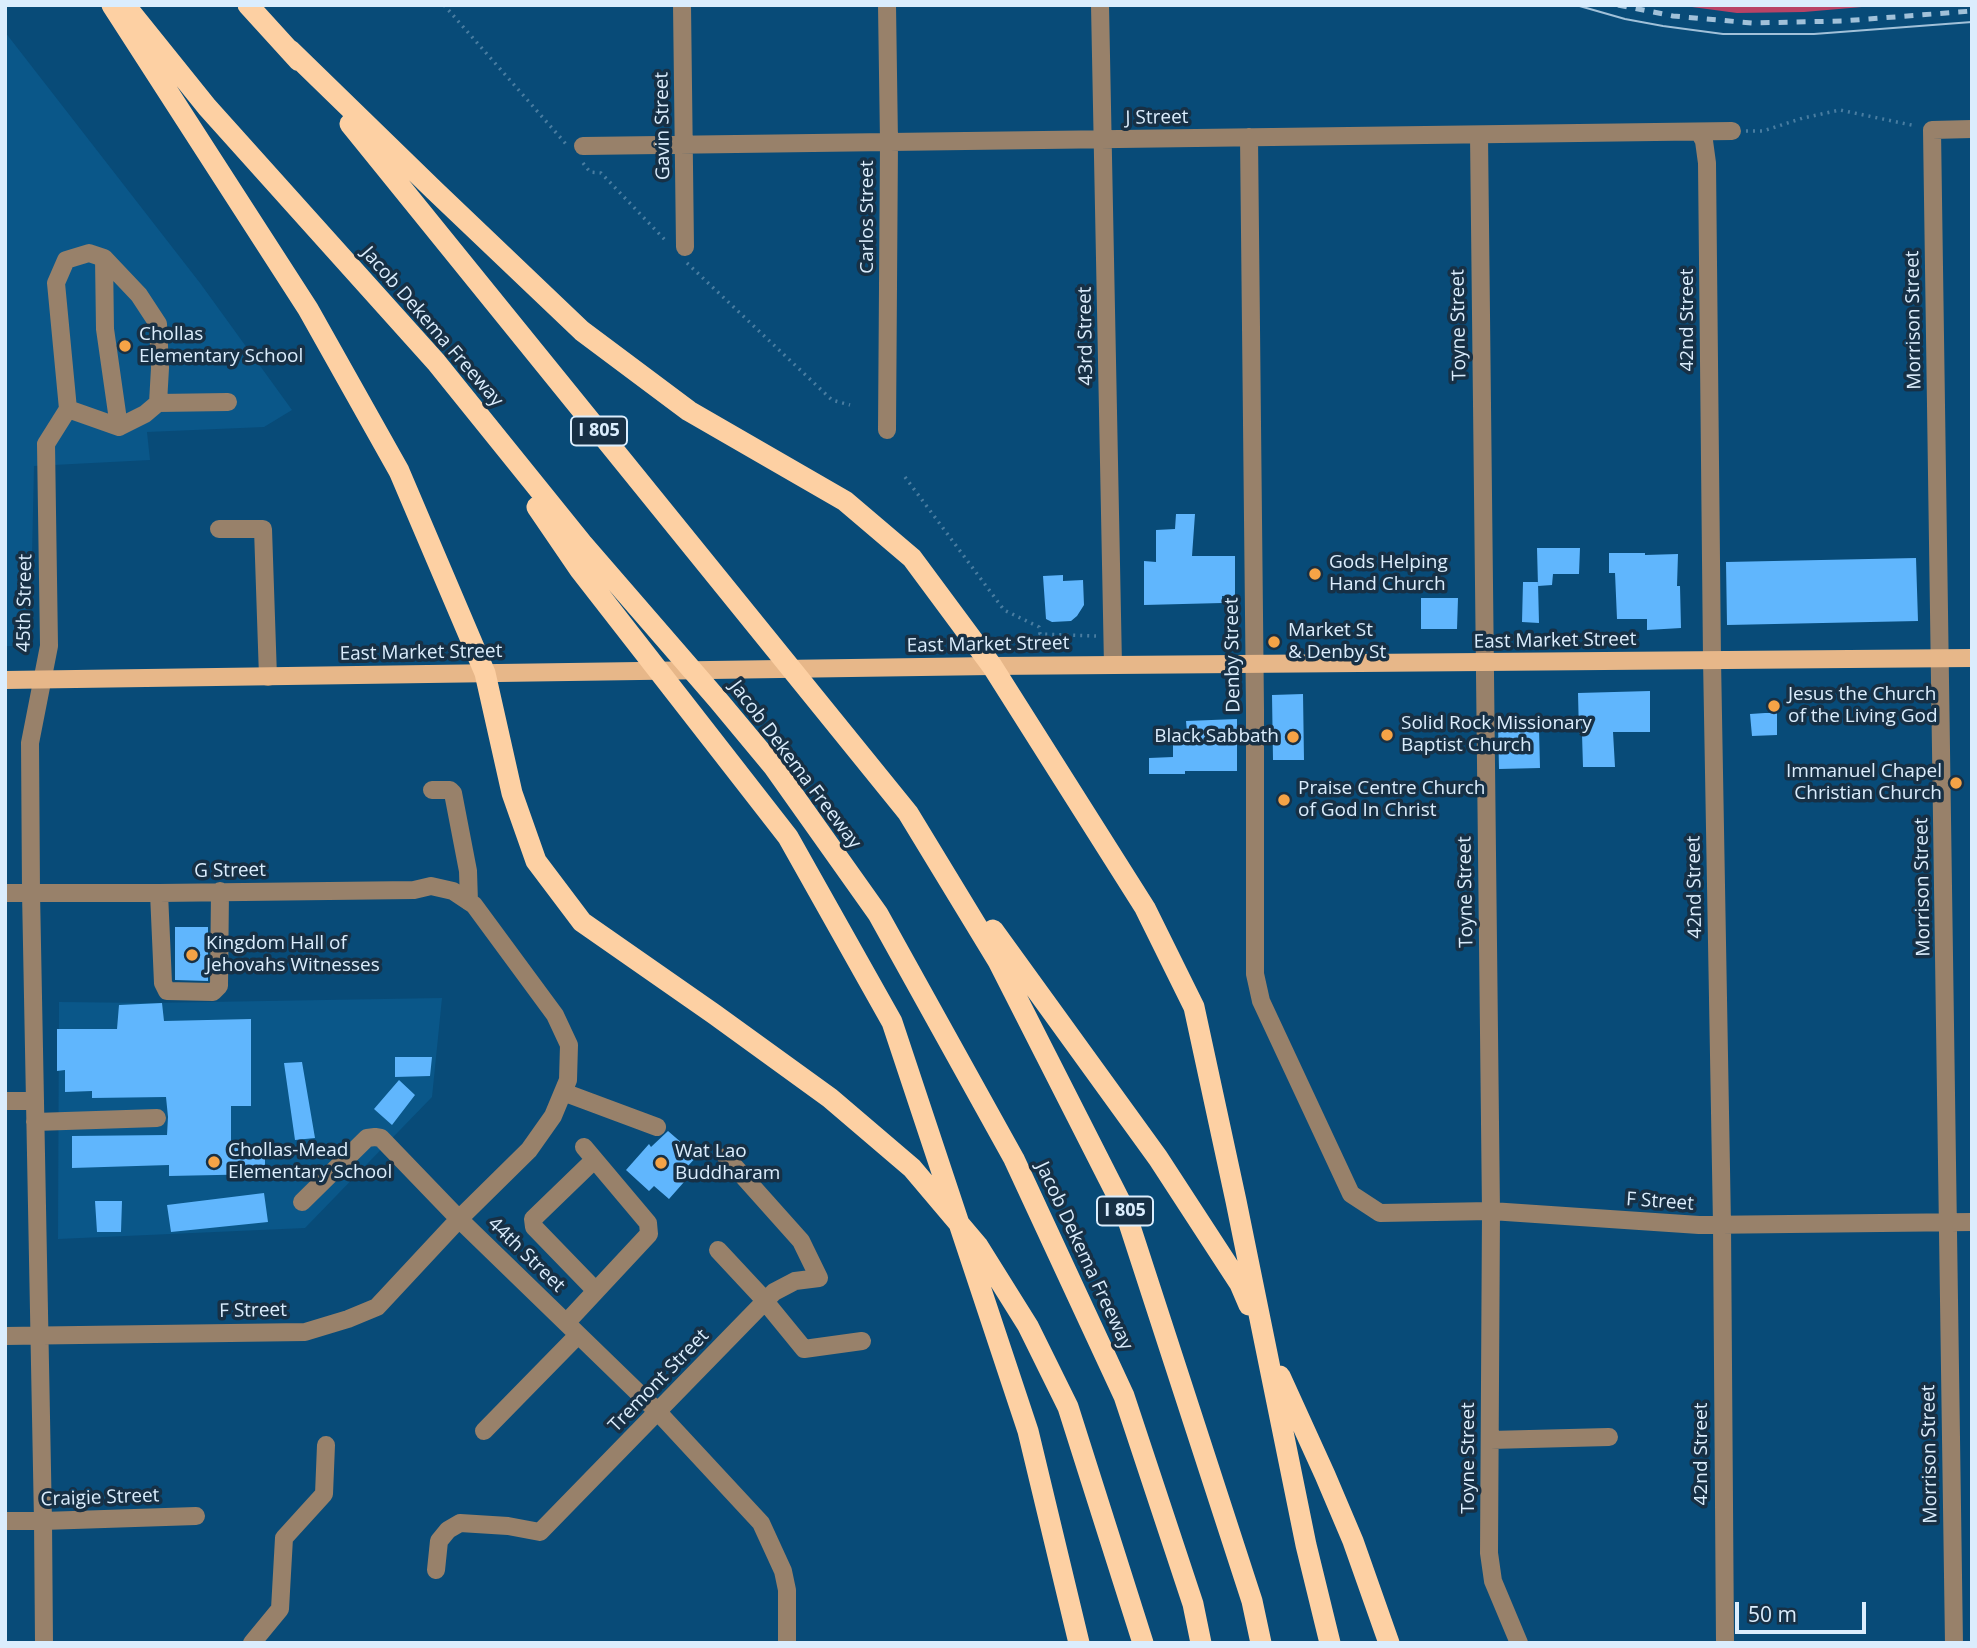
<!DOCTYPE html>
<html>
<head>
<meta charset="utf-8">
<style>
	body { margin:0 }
	#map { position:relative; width:1977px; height:1648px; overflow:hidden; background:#084b78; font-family:"Open Sans",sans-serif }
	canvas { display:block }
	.frame { position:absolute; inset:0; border:7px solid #dbedfd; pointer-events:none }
	.scale { position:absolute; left:1735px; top:1602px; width:131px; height:32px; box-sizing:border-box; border:4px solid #dbedfd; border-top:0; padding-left:9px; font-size:21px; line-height:24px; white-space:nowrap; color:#dbedfd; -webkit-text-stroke:5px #173045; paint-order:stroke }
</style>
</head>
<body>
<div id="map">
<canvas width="1977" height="1648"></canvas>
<div class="frame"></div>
<div class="scale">50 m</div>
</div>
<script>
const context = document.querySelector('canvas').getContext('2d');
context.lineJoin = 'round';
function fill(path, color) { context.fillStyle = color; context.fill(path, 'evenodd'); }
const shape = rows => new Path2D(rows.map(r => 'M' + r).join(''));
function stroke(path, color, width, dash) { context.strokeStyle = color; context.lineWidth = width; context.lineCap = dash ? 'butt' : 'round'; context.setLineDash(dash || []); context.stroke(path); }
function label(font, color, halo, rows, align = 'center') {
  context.font = font + ' "Open Sans",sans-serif'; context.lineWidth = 7; context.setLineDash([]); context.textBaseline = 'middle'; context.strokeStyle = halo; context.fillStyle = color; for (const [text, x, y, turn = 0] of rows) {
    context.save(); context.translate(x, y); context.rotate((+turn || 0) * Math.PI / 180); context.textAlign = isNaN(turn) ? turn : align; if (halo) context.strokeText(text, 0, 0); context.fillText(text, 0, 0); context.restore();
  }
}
const built = shape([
	[5,32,200,283,292,410,264,427,147,432,150,460,34,466,30,646,5,646],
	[442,998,432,1097,305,1228,58,1239,59,1002,149,1003]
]);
const green = shape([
	[1677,5,1885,5,1804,12,1737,13]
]);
const building = shape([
	[1176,514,1195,514,1192,556,1235,556,1235,596,1222,596,1222,603,1144,605,1144,561,1156,562,1156,530,1175,529],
	[1537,548,1580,548,1579,574,1553,574,1552,585,1538,586],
	[1609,553,1645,553,1645,555,1678,554,1677,586,1680,586,1681,628,1647,630,1647,619,1617,619,1615,573,1609,573],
	[1916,558,1918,621,1727,625,1726,562],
	[1063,575,1063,581,1083,580,1084,605,1077,616,1071,621,1052,622,1046,619,1043,576],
	[1523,582,1538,582,1539,623,1522,622],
	[1421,598,1458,598,1457,629,1421,629],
	[1650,691,1650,732,1613,732,1615,767,1583,767,1582,734,1579,734,1578,693],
	[1303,694,1304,760,1273,760,1272,695],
	[1765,713,1777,713,1777,735,1752,736,1750,714],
	[1237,719,1237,771,1185,771,1185,774,1149,774,1149,758,1173,757,1173,733,1187,733,1186,721],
	[1527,723,1527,728,1539,728,1540,768,1499,769,1498,724],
	[175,927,208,927,208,981,175,980],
	[162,1003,164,1021,251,1019,251,1106,231,1106,231,1146,265,1145,265,1174,169,1176,169,1165,72,1168,72,1136,167,1135,168,1117,166,1097,92,1098,92,1091,65,1092,65,1070,57,1071,57,1029,117,1029,119,1005],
	[395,1057,432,1057,430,1076,395,1077],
	[302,1062,315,1138,295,1140,284,1063],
	[399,1080,415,1095,392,1125,374,1109],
	[668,1131,697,1156,678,1177,684,1182,669,1199,654,1186,649,1191,626,1170,649,1144,651,1147],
	[264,1193,268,1222,171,1232,167,1205],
	[95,1201,122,1201,121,1232,97,1232]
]);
const path = shape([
	[444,5,566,144],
	[1746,131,1763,131,1803,118,1840,110,1916,126],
	[583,163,590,172,601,173,667,242],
	[687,263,832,400,850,405],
	[905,477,1004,610,1039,627,1040,634,1096,636]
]);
const minor = shape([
	[682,5,685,247],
	[887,5,889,142,887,430],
	[1100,5,1113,665],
	[1699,132,1704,141,1707,163,1712,659,1722,1225,1725,1643],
	[1479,135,1491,1211,1489,1553,1493,1581,1519,1643],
	[1249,137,1255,709,1255,974,1261,1001,1351,1194,1380,1213,1491,1211,1699,1225,1972,1222],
	[583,146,1732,131],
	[104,258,105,329,119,427],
	[68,409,56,283,66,260,89,253,104,258,139,295,158,324,160,368,158,403],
	[68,409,119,427,145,414,158,403,228,402],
	[219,529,263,529,268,677],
	[432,790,450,790,453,793,468,871,469,902],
	[5,893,159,893,414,890,431,886,453,891,474,905,555,1015,569,1045,568,1080,553,1116,529,1150,459,1219,377,1307,348,1319,305,1332,5,1336],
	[159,893,163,983,167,991,213,992,219,986,220,891],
	[563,1092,657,1127],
	[5,1101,34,1101],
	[35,1122,157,1118],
	[594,1160,533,1219,534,1227,596,1291],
	[302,1202,367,1138,375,1137,381,1138,459,1219,658,1412,761,1523,783,1571,787,1590,787,1643],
	[718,1250,759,1294,804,1349,862,1341],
	[566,1323,649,1234,648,1223,584,1147],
	[484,1431,578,1335],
	[1490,1440,1609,1437],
	[5,1521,43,1521,196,1516],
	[436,1570,439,1541,448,1530,460,1523,508,1526,540,1532,774,1292,795,1281,819,1278,801,1241,726,1157],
	[44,1643,43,1521,31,892,30,743,49,646,46,444,68,409],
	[252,1643,280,1609,284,1538,324,1494,326,1445],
	[1954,1643,1932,130,1972,129]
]);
const major = shape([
	[5,680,992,666,1972,658]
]);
const highway = shape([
	[112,5,308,309,399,471,485,673,512,793,536,861,582,922,714,1014,830,1098,912,1168,978,1246,1028,1326,1068,1407,1143,1643],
	[248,5,299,61],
	[129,10,207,107,436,362,582,543,718,700,773,766,878,914,1014,1159,1124,1396,1193,1604,1201,1643],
	[290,50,434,190,582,331,689,411,845,501,912,558,992,666,1145,908,1194,1007,1236,1201,1306,1545,1330,1643],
	[350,124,908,813,998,961,1125,1211,1252,1601,1261,1643],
	[537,507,580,570,788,837,892,1022,1028,1431,1079,1643],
	[993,930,1158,1158,1240,1284,1249,1305],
	[1280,1376,1325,1475,1353,1541,1389,1643]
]);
const tram = shape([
	[1576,5,1625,19,1663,26,1723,34,1814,34,1972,22]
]);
const rail = shape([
	[1618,5,1673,16,1752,23,1842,21,1972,11]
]);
const markers = [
	[125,346,7,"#f5a346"],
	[1315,574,7,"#f5a346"],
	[1274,642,7,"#f5a346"],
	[1774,706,7,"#f5a346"],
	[1387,735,7,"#f5a346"],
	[1293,737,7,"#f5a346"],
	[1956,783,7,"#f5a346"],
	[1284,800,7,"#f5a346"],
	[192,955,7,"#f5a346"],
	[214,1162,7,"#f5a346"],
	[661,1163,7,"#f5a346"]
];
const shields = [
	[599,431,56],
	[1125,1211,56]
];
const shieldNames = [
	["I 805",599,431],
	["I 805",1125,1211]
];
const streetNames = [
	["J Street",1157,118,-1],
	["Gavin Street",663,126,-91],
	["Carlos Street",868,217,-90],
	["42nd Street",1688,320,-90],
	["Morrison Street",1914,320,-91],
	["Toyne Street",1459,325,-91],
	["Jacob Dekema Freeway",432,327,49],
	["43rd Street",1086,336,-91],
	["45th Street",25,603,-89],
	["East Market Street",1555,641,-1],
	["East Market Street",988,645,-1],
	["East Market Street",421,653,-1],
	["Denby Street",1233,655,-91],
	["Jacob Dekema Freeway",795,765,53],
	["G Street",230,871,-1],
	["42nd Street",1695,887,-91],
	["Morrison Street",1923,887,-91],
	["Toyne Street",1466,892,-91],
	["F Street",1660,1202,4],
	["44th Street",526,1255,44],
	["Jacob Dekema Freeway",1084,1256,65],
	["F Street",253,1311,-1],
	["Tremont Street",659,1381,-46],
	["42nd Street",1702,1454,-90],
	["Morrison Street",1930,1454,-91],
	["Toyne Street",1469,1458,-90],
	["Craigie Street",100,1498,-2]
];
const poiNames = [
	["Chollas",139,335],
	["Elementary School",139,357],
	["Gods Helping",1329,563],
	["Hand Church",1329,585],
	["Market St",1288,631],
	["& Denby St",1288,653],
	["Jesus the Church",1788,695],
	["of the Living God",1788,717],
	["Solid Rock Missionary",1401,724],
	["Baptist Church",1401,746],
	["Black Sabbath",1279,737,"right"],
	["Immanuel Chapel",1942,772,"right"],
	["Christian Church",1942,794,"right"],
	["Praise Centre Church",1298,789],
	["of God In Christ",1298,811],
	["Kingdom Hall of",206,944],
	["Jehovahs Witnesses",206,966],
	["Chollas-Mead",228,1151],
	["Elementary School",228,1173],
	["Wat Lao",675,1152],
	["Buddharam",675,1174]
];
fill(built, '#0a5789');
fill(green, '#b94366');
fill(building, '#60b6fd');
stroke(path, '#497da1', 3.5, [2, 5]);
stroke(minor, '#98816a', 18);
stroke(major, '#e7b789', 18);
stroke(highway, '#fdd0a3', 21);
stroke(tram, '#a1c1d9', 2);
stroke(rail, '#a1c1d9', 5, [9, 9]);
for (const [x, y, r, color] of markers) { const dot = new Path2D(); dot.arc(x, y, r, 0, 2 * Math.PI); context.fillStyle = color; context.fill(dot); stroke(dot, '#173045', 2.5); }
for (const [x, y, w] of shields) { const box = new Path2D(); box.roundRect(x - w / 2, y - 14.5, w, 29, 5); context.fillStyle = '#173045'; context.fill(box); stroke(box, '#dbedfd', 2); }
label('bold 18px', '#dbedfd', null, shieldNames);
label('19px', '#dbedfd', '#173045', streetNames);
label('19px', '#dbedfd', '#173045', poiNames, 'left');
</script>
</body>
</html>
